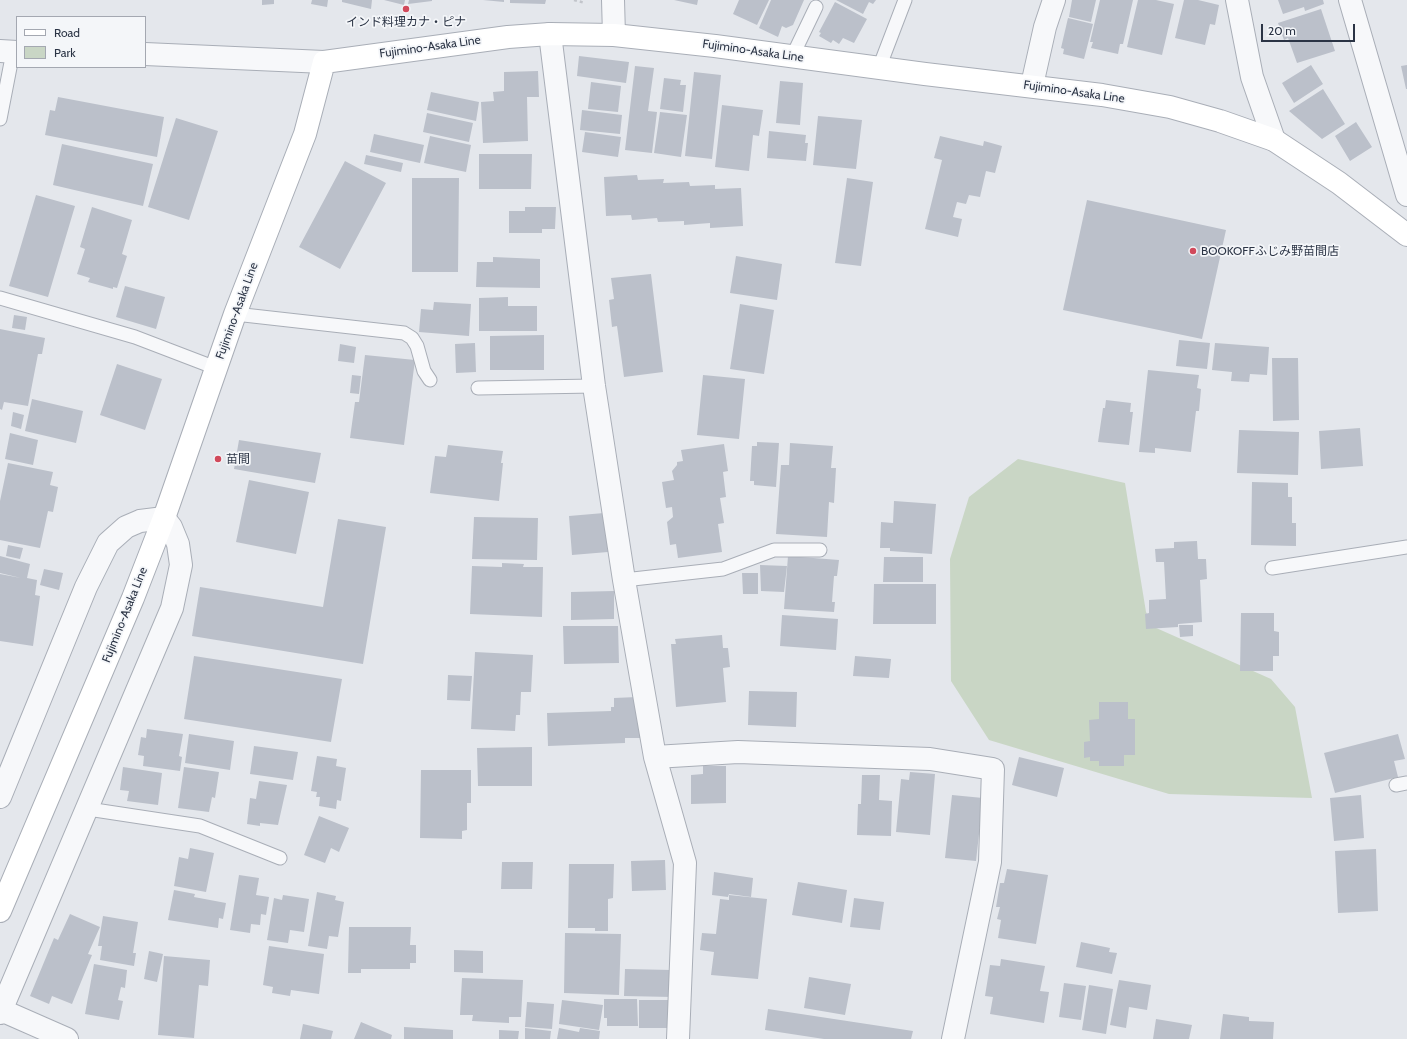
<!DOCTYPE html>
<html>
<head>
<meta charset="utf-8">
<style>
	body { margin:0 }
	#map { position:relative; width:1407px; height:1039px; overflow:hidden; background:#e4e7ec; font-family:Cabin,sans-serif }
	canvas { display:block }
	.legend { position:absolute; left:16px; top:16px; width:130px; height:52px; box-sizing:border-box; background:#f4f6f9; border:1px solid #a4a8b1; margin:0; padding:5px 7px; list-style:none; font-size:12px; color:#2b3445 }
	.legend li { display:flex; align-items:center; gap:8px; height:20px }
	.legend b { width:20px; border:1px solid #a4a8b1 }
	.scale { position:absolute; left:1261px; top:24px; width:94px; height:18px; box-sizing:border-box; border:2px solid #2b3445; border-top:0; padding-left:5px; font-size:12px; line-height:14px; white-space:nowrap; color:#2b3445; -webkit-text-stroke:3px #f4f6f9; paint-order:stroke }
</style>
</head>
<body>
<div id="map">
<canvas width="1407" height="1039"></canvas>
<ul class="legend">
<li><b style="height:5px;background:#fff"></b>Road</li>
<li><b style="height:11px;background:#c9d6c5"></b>Park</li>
</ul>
<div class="scale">20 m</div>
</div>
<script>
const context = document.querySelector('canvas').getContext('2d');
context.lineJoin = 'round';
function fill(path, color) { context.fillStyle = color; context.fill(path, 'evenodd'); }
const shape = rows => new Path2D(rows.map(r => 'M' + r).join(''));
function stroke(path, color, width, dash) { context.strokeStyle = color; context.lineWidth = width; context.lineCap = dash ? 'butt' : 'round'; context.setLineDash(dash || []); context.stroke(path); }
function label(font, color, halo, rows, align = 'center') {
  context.font = font + ' Cabin,"Noto Sans JP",sans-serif'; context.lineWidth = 3.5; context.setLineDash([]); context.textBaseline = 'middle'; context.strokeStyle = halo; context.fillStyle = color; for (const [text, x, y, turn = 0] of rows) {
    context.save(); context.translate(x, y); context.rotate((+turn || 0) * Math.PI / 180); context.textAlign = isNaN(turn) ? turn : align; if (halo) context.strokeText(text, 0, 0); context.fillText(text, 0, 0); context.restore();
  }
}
const green = shape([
	[1018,459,1125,483,1146,612,1154,627,1271,679,1295,707,1312,798,1169,794,989,740,951,681,950,559,969,497]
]);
const building = shape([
	[262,0,274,0,274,4,262,5],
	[312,0,328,0,327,7,311,4],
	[342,0,372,0,371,9,342,2],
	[384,0,405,0,404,5],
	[409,0,432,0,432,1,408,4],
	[483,0,504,0,504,2],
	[510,0,546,0,545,4,510,3],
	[674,0,698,0,697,5],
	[739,0,769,0,757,25,733,14],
	[771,0,804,0,793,25,786,28,782,26,778,37,759,28],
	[836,0,876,0,873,4,869,2,863,14],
	[1072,0,1096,0,1091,22,1069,17],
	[1100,0,1133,0,1123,44,1120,44,1118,54,1091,48,1093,42,1090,42],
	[1138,0,1156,0,1174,4,1162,55,1127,47],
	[1184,0,1198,0,1219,5,1215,25,1210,24,1205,45,1175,38],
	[1278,0,1323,0,1324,4,1305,11,1304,7,1283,14],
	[835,2,867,19,854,43,843,38,839,44,833,40,831,43,819,36,821,33,819,32],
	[1321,9,1335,51,1297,63,1288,38,1284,40,1278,23],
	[1068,18,1093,24,1084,59,1063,54,1064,49,1061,48],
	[579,56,629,62,626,83,577,76],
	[1311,65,1323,84,1294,103,1282,83],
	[1407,65,1407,89,1406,89,1401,66],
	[635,66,654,68,648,111,657,112,652,153,625,150],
	[538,71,539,97,527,97,528,141,483,143,481,102,494,101,493,92,504,91,504,72],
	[694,72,721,75,712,159,685,156],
	[664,78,681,80,680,85,686,85,683,112,660,109],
	[780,81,803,83,800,125,776,123],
	[591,82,621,86,618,112,588,109],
	[1323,89,1345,124,1322,139,1289,111],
	[431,92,479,102,476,121,427,110],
	[58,97,164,117,157,157,45,135,50,110,55,111],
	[722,105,763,110,759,136,753,135,749,171,715,167],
	[582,110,622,115,620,134,580,130],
	[660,112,687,115,681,157,654,153],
	[427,113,473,123,469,142,423,132],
	[818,116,862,120,856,169,813,165],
	[176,118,218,131,189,220,148,207],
	[1356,122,1372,147,1350,161,1335,136],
	[769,131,806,135,805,143,808,143,806,161,767,158],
	[585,132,621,137,618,157,582,152],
	[374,134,424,145,420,163,370,152],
	[430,136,471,145,466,172,424,163],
	[940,136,983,146,984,141,1002,146,995,173,986,171,980,197,969,195,966,204,957,202,953,217,962,219,958,237,925,229,942,160,934,158],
	[62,144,153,164,143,206,53,185],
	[479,154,532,154,531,189,479,189],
	[366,155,403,163,401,172,364,164],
	[345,161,386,183,340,269,299,247],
	[637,175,638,180,664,179,663,183,689,182,690,186,715,185,715,189,741,188,743,226,710,228,710,223,684,225,684,221,658,222,657,218,632,220,631,215,606,216,604,177],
	[412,178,459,178,458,272,412,272],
	[847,178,873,182,861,266,835,263],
	[36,195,75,206,48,297,9,286],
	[1087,200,1226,230,1202,339,1063,310],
	[92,207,132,220,122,254,127,256,117,288,113,287,113,289,88,282,90,278,77,274,85,249,80,247],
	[525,207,556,207,555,229,542,229,542,233,509,233,509,211,525,211],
	[736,256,782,264,777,300,730,293],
	[493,257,540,259,540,288,476,287,477,262,493,262],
	[651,274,663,372,624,377,617,326,612,327,609,300,614,299,611,278],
	[125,286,165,297,156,329,116,317],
	[508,297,508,306,537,306,537,331,479,331,479,298],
	[434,302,471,304,469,336,419,332,421,309,433,310],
	[740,304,774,310,764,374,730,369],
	[14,315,27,317,25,330,12,328],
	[0,329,45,338,42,354,38,354,28,406,4,402,2,410,0,409],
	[544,335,544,370,490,370,490,336],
	[1179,340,1210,343,1207,369,1176,366],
	[475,343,476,372,456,373,455,344],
	[1215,343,1269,347,1267,375,1250,374,1249,382,1231,381,1232,372,1212,370],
	[340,344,356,347,354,363,338,361],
	[365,355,415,360,404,445,350,438,355,402,359,402],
	[1272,358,1298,358,1299,420,1273,421],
	[117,364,162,379,145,430,100,415],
	[1148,370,1199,375,1197,388,1201,389,1199,411,1196,411,1191,452,1155,448,1155,453,1139,452],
	[352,375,361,376,359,394,350,393],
	[703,375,745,379,739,439,697,435],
	[32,399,83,411,76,443,25,431],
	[1106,400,1131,403,1130,412,1133,412,1129,445,1098,442,1103,408,1105,408],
	[13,412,24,415,21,429,11,426],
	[1360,428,1363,466,1321,469,1319,431],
	[1239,430,1299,432,1298,475,1237,473],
	[10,433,38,440,33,465,5,459],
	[239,440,321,453,315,483,234,469],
	[757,442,779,443,776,487,754,485,754,481,750,481,752,446,757,446],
	[790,443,833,446,831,468,836,468,834,503,829,502,827,537,776,534,781,465,789,465],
	[724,444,728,471,723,472,726,497,720,498,724,523,718,524,722,552,678,558,676,544,670,545,667,522,673,517,672,507,666,508,662,482,674,480,672,471,677,465,677,462,683,461,681,450],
	[448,445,503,451,501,463,503,463,499,501,430,493,435,456,446,457],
	[8,463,53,472,50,485,58,487,53,512,48,511,40,548,0,540,0,501],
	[249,480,309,492,296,554,236,542],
	[1252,482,1288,483,1288,497,1292,497,1292,523,1296,523,1296,546,1251,545],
	[894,501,936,504,932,554,890,551,890,548,880,548,881,522,893,523],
	[604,513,608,552,572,555,569,516],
	[474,517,538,518,537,560,472,559],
	[338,519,386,527,363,664,192,636,200,587,323,607],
	[1197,541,1198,559,1206,559,1207,579,1200,580,1202,622,1178,624,1178,627,1146,629,1145,614,1149,613,1149,600,1166,599,1164,562,1156,562,1155,549,1174,548,1174,542],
	[8,545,23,548,20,559,6,556],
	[0,556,30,564,27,578,37,580,35,595,40,596,33,646,0,641,0,574,21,578,0,573],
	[788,556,839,560,837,576,834,576,832,602,835,602,834,612,784,609],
	[884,557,923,557,923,582,883,582],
	[502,563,524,564,523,567,543,567,542,617,470,614,472,566,502,567],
	[760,565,787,566,784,592,761,591],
	[44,569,63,573,59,590,40,585],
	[742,573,758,573,758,594,743,594],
	[874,584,936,584,936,624,873,624],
	[614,591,614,619,571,620,571,592],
	[1241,613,1274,613,1274,631,1279,632,1279,656,1273,656,1273,671,1240,671],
	[782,615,838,619,836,650,780,646],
	[1179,625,1193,625,1193,636,1180,637],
	[563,626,618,626,619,663,564,664],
	[722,635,723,648,728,648,730,667,723,668,726,702,676,707,671,644,676,644,675,639],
	[475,652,533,655,531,692,521,692,520,715,516,715,515,731,471,729],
	[194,656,342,679,331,742,184,719],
	[855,656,891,659,889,678,853,676],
	[448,675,472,676,470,701,447,700],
	[749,691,797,692,796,727,748,725],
	[637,697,641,738,625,738,625,743,548,746,547,713,611,711,611,707,614,707,614,698],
	[1099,702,1128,702,1128,719,1135,719,1135,755,1124,755,1124,766,1099,766,1099,761,1090,761,1090,757,1084,758,1084,742,1090,741,1089,720,1099,719],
	[147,729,183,734,179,756,182,757,180,771,143,766,144,756,138,755,141,737,146,738],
	[189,734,234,741,230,770,185,763],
	[1398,734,1405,759,1394,761,1398,777,1335,793,1324,753],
	[254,746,298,752,293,780,250,774],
	[532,747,532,786,478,786,477,748],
	[317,756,337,759,336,766,346,768,341,801,337,800,336,809,319,806,320,797,316,797,317,792,311,791],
	[1019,757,1064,768,1057,797,1012,785],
	[703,766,726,766,726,803,691,804,691,775,703,774],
	[123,767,162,773,158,805,127,801,129,791,120,790],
	[184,767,219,772,215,798,212,797,209,812,178,808],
	[421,770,471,770,471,803,467,803,467,830,462,831,462,839,420,838],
	[910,772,935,774,930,835,896,832,901,779,909,780],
	[862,775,880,775,879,800,892,801,891,836,857,835,858,804,861,804],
	[259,781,287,785,278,825,260,823,260,826,247,824,250,798,256,799],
	[952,795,983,798,976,861,945,858],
	[1361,795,1364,838,1334,841,1330,798],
	[319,816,349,828,339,852,331,848,325,863,304,855],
	[190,848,214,853,206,892,174,886,179,857,188,859],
	[1376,849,1378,911,1338,913,1335,851],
	[665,860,666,890,632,891,631,861],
	[502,862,533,862,532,889,501,889],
	[569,864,614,864,613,898,608,899,608,931,595,931,595,928,568,928],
	[1007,869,1048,875,1036,944,998,938,1001,920,997,919,1000,907,996,907,1000,883,1004,883],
	[714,872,753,878,751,897,729,894,728,897,712,895],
	[239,875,259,878,256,895,269,897,266,915,261,914,260,925,251,924,250,933,230,930],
	[798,882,847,890,842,923,792,915],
	[174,890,195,894,194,897,226,903,223,919,219,918,218,928,168,920],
	[317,892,336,896,335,900,344,902,338,937,329,936,327,949,308,946],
	[283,895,309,899,304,932,290,930,288,943,267,940,274,898,282,900],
	[729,895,767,899,758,979,711,975,714,952,700,950,702,933,716,934,720,899,729,900],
	[854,898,884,902,880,930,850,927],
	[70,914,100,927,88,954,92,955,72,1004,52,996,49,1004,30,996,54,938,58,940],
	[103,916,138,922,133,953,136,953,134,966,100,960,102,946,98,946],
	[349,927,411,927,410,945,416,945,416,963,410,963,410,969,361,969,361,973,348,973],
	[565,933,621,934,619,995,564,993],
	[1081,942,1110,948,1109,952,1117,953,1112,974,1076,967],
	[269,946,324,954,319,994,291,990,290,996,272,993,273,987,263,985],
	[454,950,483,951,483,973,454,972],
	[149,951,163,954,157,982,144,979],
	[164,956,210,960,208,986,199,985,194,1038,158,1035],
	[1001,959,1045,966,1040,991,1049,992,1044,1023,990,1014,993,997,985,996,990,965,1000,966],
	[94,964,127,970,125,988,121,987,118,1000,123,1001,119,1020,85,1014],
	[625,969,672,970,672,997,624,996],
	[809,977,851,984,845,1015,804,1008],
	[462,978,523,980,521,1017,509,1017,509,1023,472,1021,473,1015,460,1015],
	[1119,980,1151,985,1147,1010,1129,1007,1126,1028,1110,1025],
	[1064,983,1086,986,1081,1020,1059,1017],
	[1089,985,1113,989,1106,1034,1082,1030],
	[604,999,637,999,638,1026,607,1026,607,1018,604,1018],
	[562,1000,603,1005,599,1030,559,1024],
	[639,1000,672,1000,672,1028,639,1028],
	[527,1002,554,1004,552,1029,525,1027],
	[768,1009,913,1031,911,1039,824,1039,765,1030],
	[1223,1014,1249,1017,1249,1021,1274,1022,1273,1039,1220,1039],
	[1156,1019,1192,1025,1189,1039,1153,1039],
	[361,1022,392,1035,391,1039,354,1039],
	[303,1024,333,1031,331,1039,300,1039],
	[404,1027,453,1030,453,1039,404,1039],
	[525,1028,551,1031,550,1039,525,1039],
	[559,1028,579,1032,580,1028,600,1031,599,1039,557,1039],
	[499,1030,519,1031,518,1039,499,1039]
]);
const path = shape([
	[574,0,585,3]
]);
const service = shape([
	[792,57,816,7],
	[879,68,905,0],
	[0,119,13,52],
	[0,298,135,337,216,368],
	[235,314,404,333,412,338,417,346,424,371,430,380],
	[478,388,594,386],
	[1272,568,1407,547],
	[624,580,723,569,774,550,820,550],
	[1396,785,1407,783],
	[88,809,200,826,280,858]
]);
const minor = shape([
	[613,0,614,35],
	[1237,0,1252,77,1274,140],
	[1350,0,1407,195],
	[550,34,594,386,624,580,655,757,685,863,678,1039],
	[1032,85,1045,27,1054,0],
	[655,757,738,752,930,759,993,769,990,862,953,1039],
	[0,797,86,587,108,543,126,527,140,521,164,518,171,527,178,544,181,565,172,608,0,1013],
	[1,1010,67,1039]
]);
const tertiary = shape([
	[0,51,17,52],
	[145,54,324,62]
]);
const secondary = shape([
	[0,911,133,598,164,518,235,314,305,134,324,62,508,37,550,34,614,35,715,46,925,74,1102,95,1170,107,1220,121,1274,140,1339,183,1407,235]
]);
const markers = [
	[406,9,4,"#d1495b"],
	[1193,251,4,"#d1495b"],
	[218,459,4,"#d1495b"]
];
const poiNames = [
	["インド料理カナ・ピナ",406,22,"center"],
	["BOOKOFFふじみ野苗間店",1201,251],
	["苗間",226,459]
];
const streetNames = [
	["Fujimino-Asaka Line",430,47,-8],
	["Fujimino-Asaka Line",753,51,8],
	["Fujimino-Asaka Line",1074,92,8],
	["Fujimino-Asaka Line",237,311,-70],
	["Fujimino-Asaka Line",125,615,-68]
];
fill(green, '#c9d6c5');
fill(building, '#bbc0ca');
stroke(service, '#a9aeb7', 15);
stroke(minor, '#a9aeb7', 24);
stroke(tertiary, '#a9aeb7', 24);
stroke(secondary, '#a9aeb7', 24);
stroke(path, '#c2c5cb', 2.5, [3, 3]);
stroke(service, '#f7f8fa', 13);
stroke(minor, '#f7f8fa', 22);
stroke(tertiary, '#f7f8fa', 22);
stroke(secondary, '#fff', 22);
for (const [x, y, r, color] of markers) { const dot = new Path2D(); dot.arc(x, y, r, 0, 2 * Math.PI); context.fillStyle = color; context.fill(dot); stroke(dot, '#f4f6f9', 1.5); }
label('12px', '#2b3445', '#f4f6f9', poiNames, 'left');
label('12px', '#2b3445', '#f4f6f9', streetNames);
</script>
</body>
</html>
